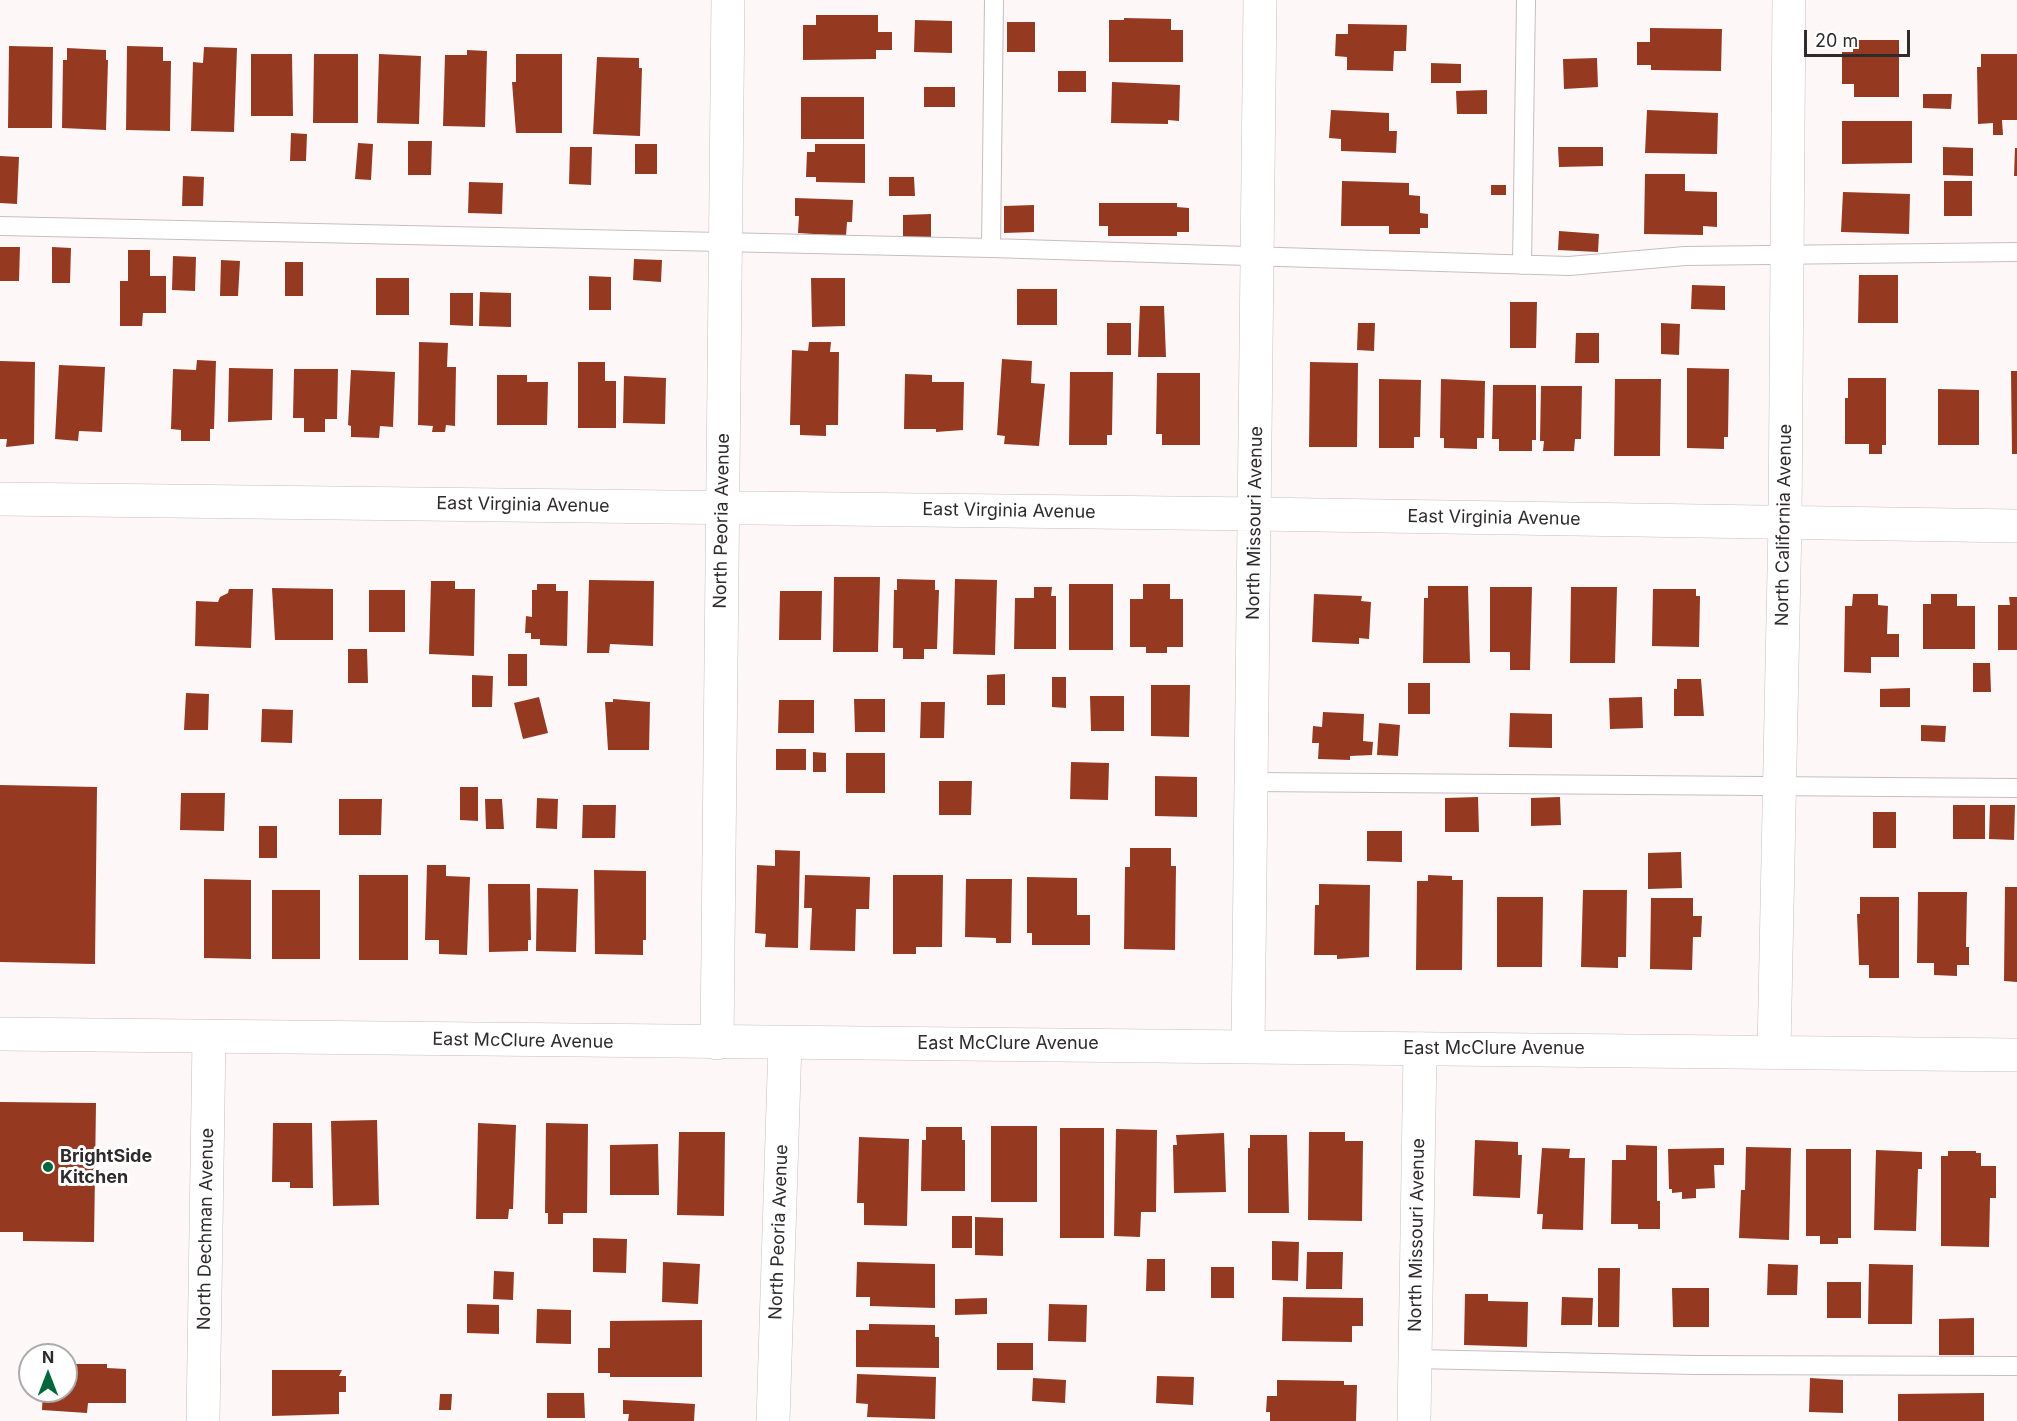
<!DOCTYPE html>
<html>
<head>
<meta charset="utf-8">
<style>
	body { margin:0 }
	#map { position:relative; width:2017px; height:1421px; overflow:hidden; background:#fef7f8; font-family:Inter,sans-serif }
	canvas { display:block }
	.north { position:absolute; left:18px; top:1343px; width:60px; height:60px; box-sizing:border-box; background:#fff; border:2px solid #acaaab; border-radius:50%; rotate:0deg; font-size:16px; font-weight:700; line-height:24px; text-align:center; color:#2f2b2c }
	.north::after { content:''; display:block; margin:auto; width:21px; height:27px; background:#00663c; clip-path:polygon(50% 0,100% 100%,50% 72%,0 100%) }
	.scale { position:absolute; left:1804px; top:30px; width:106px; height:27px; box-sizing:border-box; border:3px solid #2f2b2c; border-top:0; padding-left:8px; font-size:18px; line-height:21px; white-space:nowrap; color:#2f2b2c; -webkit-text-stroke:4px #fff; paint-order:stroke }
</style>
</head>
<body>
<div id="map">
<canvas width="2017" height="1421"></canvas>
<div class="north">N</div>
<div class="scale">20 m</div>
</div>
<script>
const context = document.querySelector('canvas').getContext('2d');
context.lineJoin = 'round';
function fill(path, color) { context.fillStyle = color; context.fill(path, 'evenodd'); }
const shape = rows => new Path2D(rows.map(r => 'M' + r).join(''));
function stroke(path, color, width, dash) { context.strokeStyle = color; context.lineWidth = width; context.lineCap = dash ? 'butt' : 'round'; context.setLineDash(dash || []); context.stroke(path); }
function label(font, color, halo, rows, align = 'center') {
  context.font = font + ' Inter,sans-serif'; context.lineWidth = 6; context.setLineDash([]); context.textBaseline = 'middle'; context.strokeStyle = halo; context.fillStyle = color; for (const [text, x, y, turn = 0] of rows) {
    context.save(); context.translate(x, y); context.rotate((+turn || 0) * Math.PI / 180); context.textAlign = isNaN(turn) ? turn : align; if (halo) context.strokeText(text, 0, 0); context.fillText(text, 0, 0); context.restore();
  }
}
const building = shape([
	[816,15,878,15,878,32,892,32,892,50,876,50,876,59,803,60,803,25,816,25],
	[1124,18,1171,19,1171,30,1183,30,1183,62,1109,62,1109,20,1124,20],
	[915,20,952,21,952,53,914,52],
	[1007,22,1035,22,1035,52,1007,52],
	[1348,24,1407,25,1406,51,1394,51,1393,71,1347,70,1347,57,1335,56,1336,34,1348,34],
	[1650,28,1722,29,1721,71,1651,70,1651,65,1637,65,1637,42,1650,42],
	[1853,40,1899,40,1899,97,1854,97,1854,84,1842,84,1842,52,1853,52],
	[9,46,53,47,52,128,8,128],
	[127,46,163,47,163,61,171,61,170,131,126,130],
	[204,47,237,48,234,132,191,131,193,62,203,63],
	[67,48,106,50,106,60,108,60,106,130,62,128,63,60,67,60],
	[467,50,487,51,485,127,443,126,445,55,467,55],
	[251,54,292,54,293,116,251,116],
	[314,54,358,54,358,123,313,123],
	[379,54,421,56,419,124,377,123],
	[516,54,562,54,562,133,516,133,512,82,516,82],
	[1981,54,2017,54,2017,120,2002,120,2003,135,1993,135,1993,123,1978,124,1977,67,1981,67],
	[597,57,639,58,639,68,642,68,640,136,593,134],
	[1597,58,1598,87,1564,89,1563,59],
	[1431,63,1461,64,1461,83,1431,83],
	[1058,71,1086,71,1086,92,1058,92],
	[1112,82,1180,85,1179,121,1168,120,1168,124,1111,123],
	[924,87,955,87,955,107,924,107],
	[1487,90,1487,114,1457,114,1456,91],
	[1923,94,1952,94,1951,109,1923,108],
	[801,97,864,97,864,139,801,139],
	[1331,110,1389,113,1389,131,1397,131,1396,153,1341,151,1341,139,1329,138],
	[1647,110,1718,113,1717,154,1645,153],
	[1842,121,1912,121,1912,163,1842,164],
	[291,133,307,134,306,161,290,161],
	[408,141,432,141,431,175,408,175],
	[358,143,373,144,371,180,355,179],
	[635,144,657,144,657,174,635,174],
	[815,144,865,144,865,183,816,182,816,177,806,177,807,152,815,152],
	[570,147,592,147,591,185,569,184],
	[1558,147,1603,147,1603,166,1559,167],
	[1943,147,1973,148,1973,176,1943,175],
	[2015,148,2017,148,2017,176,2014,176],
	[0,156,19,157,17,204,0,203],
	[1645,174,1685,174,1685,191,1717,192,1717,227,1703,226,1703,235,1644,234],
	[183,176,204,177,203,206,182,206],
	[889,177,914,177,915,196,889,196],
	[1342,181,1409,183,1409,195,1420,196,1420,213,1428,214,1428,228,1420,228,1420,234,1389,234,1389,226,1341,226],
	[1944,181,1972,181,1972,216,1944,216],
	[469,182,503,183,502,214,468,213],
	[1491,185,1506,185,1506,195,1491,195],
	[1843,192,1910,194,1909,234,1841,232],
	[795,198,853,200,852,222,847,222,846,236,798,233,799,216,795,216],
	[1099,203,1177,203,1177,207,1189,208,1189,232,1177,232,1177,236,1108,236,1108,226,1099,226],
	[1034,205,1034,232,1004,233,1004,206],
	[931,214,931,237,903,238,903,215],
	[1559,231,1599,234,1598,252,1558,250],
	[0,247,20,247,19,281,0,281],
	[52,247,71,248,70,283,52,283],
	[128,250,150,250,150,276,166,276,166,313,143,313,142,326,120,326,120,281,128,281],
	[173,256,196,257,195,291,172,290],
	[634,259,662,260,661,282,633,280],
	[221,260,240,261,238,296,220,296],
	[285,262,303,262,303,296,285,296],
	[1859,275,1898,275,1898,323,1858,323],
	[589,276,611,277,611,310,589,310],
	[376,278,409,278,409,315,376,315],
	[811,278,845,278,845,326,812,327],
	[1692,285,1725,286,1725,310,1691,309],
	[1017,289,1057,289,1057,325,1017,325],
	[480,292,511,293,511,327,479,326],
	[450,293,473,293,473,326,450,325],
	[1510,302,1537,302,1536,348,1510,348],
	[1140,306,1164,306,1166,357,1138,357],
	[1107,323,1131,323,1131,355,1107,355],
	[1358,323,1375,323,1374,351,1357,350],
	[1661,323,1680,324,1679,355,1661,354],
	[1576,333,1599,333,1599,363,1575,363],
	[419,342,448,343,447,367,456,367,455,426,446,425,445,432,432,432,433,426,418,425],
	[809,342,831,342,830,352,839,352,838,425,826,425,826,436,800,435,800,425,790,425,792,350,808,351],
	[1002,359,1032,361,1031,383,1045,384,1039,446,1004,444,1005,436,997,435],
	[197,360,216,361,214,429,210,429,210,441,181,441,181,430,171,429,173,369,196,370],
	[0,361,35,362,34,444,6,447,7,439,0,439],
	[578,362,605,362,605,381,616,381,616,428,578,428],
	[1310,362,1358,363,1357,447,1309,447],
	[59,365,105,367,102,432,79,431,78,441,55,439],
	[229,368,273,369,272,420,228,422],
	[1687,368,1729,369,1728,437,1724,437,1724,449,1687,448],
	[294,369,338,369,337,419,325,419,325,432,304,432,304,418,293,418],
	[351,370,395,372,393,427,380,426,379,438,351,437,351,426,348,425],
	[2011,371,2017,371,2017,454,2012,454],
	[1070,372,1113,372,1112,435,1107,435,1107,445,1069,445],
	[1157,373,1200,373,1200,445,1162,445,1162,434,1156,434],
	[905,374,932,375,932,382,964,382,963,430,936,432,936,429,904,429],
	[497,375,527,375,527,382,548,382,547,425,497,425],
	[624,376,666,378,665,424,623,423],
	[1848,378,1886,378,1886,445,1882,445,1882,454,1869,454,1869,444,1845,444,1845,398,1848,398],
	[1379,379,1421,380,1420,437,1414,437,1414,448,1379,448],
	[1441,379,1485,381,1484,438,1477,438,1477,449,1444,448,1444,438,1440,438],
	[1615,379,1661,379,1660,456,1614,456],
	[1493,385,1536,385,1536,440,1532,440,1532,451,1499,451,1499,439,1492,439],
	[1541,386,1582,386,1581,439,1575,439,1574,451,1543,451,1544,441,1540,441],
	[1938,389,1979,390,1979,445,1938,445],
	[834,577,880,577,878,652,833,652],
	[897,579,935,580,935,590,939,590,937,649,924,649,924,659,903,659,903,648,893,648,894,590,897,590],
	[955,579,997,580,995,655,953,654],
	[589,580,654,581,653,646,610,644,609,653,587,653],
	[431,581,455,581,455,589,475,589,474,656,429,654],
	[537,584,556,584,556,591,568,591,567,646,540,645,540,639,531,639,531,633,525,633,526,616,532,617,532,590,537,590],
	[1069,584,1113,584,1113,650,1069,650],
	[1143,584,1170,584,1170,599,1183,599,1183,647,1167,647,1167,653,1146,653,1146,647,1130,647,1130,599,1143,599],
	[1428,586,1468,586,1470,663,1423,663,1424,598,1428,598],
	[1034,587,1052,587,1051,596,1056,596,1056,649,1014,649,1015,598,1034,598],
	[1490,587,1532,587,1530,670,1510,670,1510,652,1490,652],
	[1571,587,1617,587,1615,663,1570,663],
	[272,588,333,589,333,640,275,640],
	[229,589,253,589,251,648,195,646,196,601,218,602,220,597,228,593],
	[1653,589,1696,589,1696,596,1700,596,1699,647,1652,646],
	[369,590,405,590,405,632,369,632],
	[780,591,822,591,821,640,779,640],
	[1314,594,1362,596,1361,601,1371,602,1369,639,1359,638,1359,644,1312,642],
	[1853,594,1878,594,1878,605,1888,606,1887,634,1899,634,1899,657,1871,657,1871,673,1844,672,1845,606,1852,606],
	[1931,594,1957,594,1957,606,1975,606,1975,649,1923,649,1923,604,1931,604],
	[2009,597,2017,597,2017,650,1998,650,1998,605,2010,605],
	[348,649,367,649,368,683,348,683],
	[508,654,527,654,527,686,508,686],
	[1973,663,1990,663,1991,692,1973,692],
	[1005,674,1005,705,987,705,987,675],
	[472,675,493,676,492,707,472,707],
	[1052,677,1066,677,1066,708,1052,707],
	[1677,679,1701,679,1704,716,1674,716,1674,689,1677,689],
	[1408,683,1430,683,1430,714,1408,714],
	[1151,685,1190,685,1189,737,1151,736],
	[1910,688,1910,707,1880,707,1880,689],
	[186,693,209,694,208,730,184,730],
	[1090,696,1124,696,1124,731,1091,731],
	[539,697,548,733,523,739,514,703],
	[1642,697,1643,728,1610,729,1609,698],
	[613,699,650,702,649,750,608,750,605,702,613,702],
	[854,699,885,699,885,732,855,732],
	[779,700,814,700,814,733,778,733],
	[921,702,945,702,944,738,920,738],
	[262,709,293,710,292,743,261,742],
	[1323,712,1364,714,1363,741,1373,742,1372,755,1350,756,1350,760,1318,759,1319,743,1312,743,1313,726,1322,727],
	[1510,713,1552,714,1552,748,1509,747],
	[1379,723,1400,725,1398,756,1377,755],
	[1921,725,1946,726,1945,742,1921,741],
	[776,749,806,749,806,770,776,770],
	[813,752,826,753,826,772,813,772],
	[846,753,885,753,885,793,846,793],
	[1071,762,1109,763,1108,800,1070,799],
	[1155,776,1197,777,1197,817,1155,816],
	[939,781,972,781,971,815,939,815],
	[0,785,97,787,95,964,0,962],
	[460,787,478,787,478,821,460,820],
	[181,793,225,793,224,831,180,830],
	[1478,797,1479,832,1445,832,1445,798],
	[1560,797,1561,825,1531,826,1531,798],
	[537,798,558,799,557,829,536,828],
	[339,799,382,799,381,835,339,835],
	[485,799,502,799,504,829,486,829],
	[583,805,616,805,615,838,582,838],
	[1953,805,1985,805,1985,839,1953,839],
	[1990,805,2015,805,2014,840,1989,839],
	[1873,812,1896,812,1896,848,1873,848],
	[259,826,277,826,277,858,259,858],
	[1367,831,1402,831,1402,862,1367,861],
	[1130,848,1171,848,1171,866,1176,866,1175,950,1124,949,1125,867,1130,867],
	[775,850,800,851,798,948,765,947,766,934,755,933,757,865,775,866],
	[1681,852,1682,888,1648,889,1648,853],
	[427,865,446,865,446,876,470,877,467,955,439,954,439,940,425,940],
	[594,870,646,871,646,940,643,940,643,955,595,954],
	[359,875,408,875,408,960,359,960],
	[805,875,870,877,869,909,856,909,855,951,810,950,812,908,804,908],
	[893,875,943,875,942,947,916,947,916,954,893,954],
	[1428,875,1452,876,1452,880,1463,880,1462,970,1416,970,1417,881,1428,881],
	[1027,877,1077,878,1077,915,1090,915,1090,945,1032,945,1032,933,1027,933],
	[204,879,251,880,251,959,204,958],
	[966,879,1012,879,1011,943,996,943,996,938,965,937],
	[488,884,530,884,531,940,528,940,528,951,489,952],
	[1319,884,1370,885,1369,957,1337,959,1337,955,1314,955,1315,905,1319,905],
	[2005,887,2017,887,2017,982,2004,981],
	[537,888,578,889,576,952,536,951],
	[272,890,320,890,320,959,272,959],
	[1583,890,1627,890,1626,957,1618,957,1618,968,1581,967],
	[1918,892,1967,892,1966,947,1969,947,1969,965,1957,965,1957,976,1934,975,1934,963,1917,963],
	[1497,897,1543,897,1542,967,1497,967],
	[1860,897,1899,897,1899,978,1869,978,1869,965,1859,965,1857,914,1860,914],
	[1651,898,1693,898,1693,916,1702,916,1701,937,1693,937,1692,970,1650,969],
	[0,1102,96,1103,94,1242,23,1241,23,1232,0,1232],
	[377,1120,379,1205,333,1206,331,1121],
	[273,1123,312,1123,313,1188,290,1188,290,1182,272,1182],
	[478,1123,516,1125,513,1209,509,1209,508,1219,476,1219],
	[546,1123,588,1124,587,1213,563,1213,563,1224,548,1224,548,1213,545,1213],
	[991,1126,1037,1126,1037,1202,991,1202],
	[926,1127,962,1127,962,1140,965,1140,965,1191,921,1191,922,1140,926,1140],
	[1060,1128,1104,1128,1104,1238,1060,1238],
	[1116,1129,1157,1130,1156,1212,1141,1212,1140,1237,1114,1236],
	[679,1132,725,1132,724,1216,677,1215],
	[1309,1132,1345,1132,1345,1141,1363,1141,1362,1221,1308,1220],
	[1224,1133,1226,1192,1174,1193,1173,1145,1177,1145,1176,1135],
	[1250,1135,1287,1135,1289,1213,1248,1213,1248,1148,1250,1148],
	[859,1137,909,1139,907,1226,864,1225,864,1203,857,1203],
	[1475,1140,1518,1142,1518,1155,1522,1155,1520,1198,1473,1196],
	[658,1144,659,1195,610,1195,610,1145],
	[1626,1145,1657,1146,1657,1201,1660,1201,1660,1229,1638,1229,1638,1224,1611,1224,1612,1160,1626,1160],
	[1746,1147,1791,1148,1789,1240,1739,1238,1741,1190,1745,1190],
	[1542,1148,1570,1149,1569,1158,1585,1158,1583,1230,1542,1229,1543,1214,1537,1214],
	[1724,1148,1724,1165,1714,1165,1715,1188,1696,1189,1696,1198,1682,1199,1682,1192,1672,1193,1672,1189,1669,1189,1668,1149],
	[1806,1149,1851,1149,1851,1238,1838,1238,1838,1244,1820,1244,1820,1236,1806,1236],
	[1876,1150,1922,1152,1922,1169,1918,1169,1916,1231,1874,1230],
	[1948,1151,1976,1151,1976,1153,1981,1153,1981,1166,1996,1166,1996,1198,1990,1198,1989,1247,1941,1246,1941,1156,1948,1156],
	[952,1216,972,1216,972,1248,952,1248],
	[975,1217,1003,1218,1003,1256,975,1255],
	[593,1238,627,1239,626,1273,593,1272],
	[1272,1241,1299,1242,1298,1281,1272,1280],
	[1307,1252,1343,1252,1342,1289,1306,1289],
	[1147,1259,1165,1259,1165,1291,1146,1291],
	[663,1262,700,1264,698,1304,662,1302],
	[857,1262,935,1264,935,1308,870,1306,870,1297,856,1297],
	[1768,1264,1798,1265,1797,1295,1767,1295],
	[1869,1264,1913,1265,1912,1324,1868,1324],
	[1211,1267,1234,1267,1234,1298,1211,1298],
	[1598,1268,1620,1268,1619,1327,1598,1327],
	[494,1271,514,1272,513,1300,493,1299],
	[1827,1282,1861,1282,1861,1318,1827,1318],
	[1672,1288,1709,1288,1709,1327,1673,1327],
	[1465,1294,1488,1294,1488,1301,1528,1302,1527,1347,1464,1345],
	[1283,1297,1363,1298,1363,1326,1352,1326,1352,1342,1282,1341],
	[1562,1297,1593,1298,1592,1325,1561,1325],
	[987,1298,987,1314,955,1315,955,1299],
	[467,1304,499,1305,499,1334,467,1333],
	[1049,1304,1087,1305,1086,1342,1048,1341],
	[537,1309,571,1310,571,1344,536,1343],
	[1974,1318,1974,1355,1939,1355,1939,1319],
	[702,1320,702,1377,610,1377,610,1373,598,1373,598,1348,610,1348,610,1321],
	[869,1324,935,1325,935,1337,939,1337,939,1368,856,1367,856,1330,869,1330],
	[997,1343,1033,1343,1033,1370,997,1370],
	[66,1364,107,1364,107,1368,126,1369,126,1403,88,1403,87,1413,42,1410,43,1391,66,1391],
	[272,1370,342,1370,339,1376,346,1376,346,1392,339,1392,339,1414,272,1416],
	[857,1374,936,1377,935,1419,867,1417,868,1404,856,1403],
	[1157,1376,1194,1377,1193,1405,1156,1403],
	[1033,1378,1066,1380,1065,1403,1032,1401],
	[1810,1378,1843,1380,1843,1413,1809,1412],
	[1277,1380,1344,1381,1344,1385,1357,1385,1356,1421,1270,1421,1270,1412,1266,1412,1267,1396,1277,1396],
	[547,1393,584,1393,585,1418,547,1418],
	[1984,1393,1984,1421,1898,1421,1898,1394],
	[440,1394,452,1394,451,1410,439,1410],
	[623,1400,695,1404,694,1421,628,1421,629,1414,623,1414]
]);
const lane = shape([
	[0,226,991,248,1569,266,1685,256,2017,252],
	[991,248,994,0],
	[1522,265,1526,0],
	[1252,782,2017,788],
	[1415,1359,1695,1365,2017,1366]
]);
const street = shape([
	[0,499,1256,514,2017,526],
	[717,1043,728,0],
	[1248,1046,1260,0],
	[1774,1051,1785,523,1789,0],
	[203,1421,209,1038],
	[773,1421,785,1043],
	[1414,1421,1420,1049]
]);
const secondary = shape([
	[0,1034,2017,1055]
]);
const markers = [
	[48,1167,6,"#00663c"]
];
const streetNames = [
	["East Virginia Avenue",523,505,1],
	["East Virginia Avenue",1009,511,1],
	["East Virginia Avenue",1494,518,1],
	["North Peoria Avenue",722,521,-89],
	["North Missouri Avenue",1255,523,-89],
	["North California Avenue",1784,525,-89],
	["East McClure Avenue",523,1041,1],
	["East McClure Avenue",1008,1044],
	["East McClure Avenue",1494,1049],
	["North Dechman Avenue",206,1229,-89],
	["North Peoria Avenue",779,1232,-88],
	["North Missouri Avenue",1417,1235,-89]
];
const poiNames = [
	["BrightSide",60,1157],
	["Kitchen",60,1178]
];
fill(building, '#953921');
stroke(lane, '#c6bdbf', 20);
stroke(street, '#c6bdbf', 34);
stroke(secondary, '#c6bdbf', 34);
stroke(lane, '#fff', 18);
stroke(street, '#fff', 33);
stroke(secondary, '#fff', 33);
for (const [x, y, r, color] of markers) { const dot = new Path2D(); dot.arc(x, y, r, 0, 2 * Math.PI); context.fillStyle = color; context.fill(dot); stroke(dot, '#fff', 2); }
label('18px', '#2f2b2c', '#fff', streetNames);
label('bold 18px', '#2f2b2c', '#fff', poiNames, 'left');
</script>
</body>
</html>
